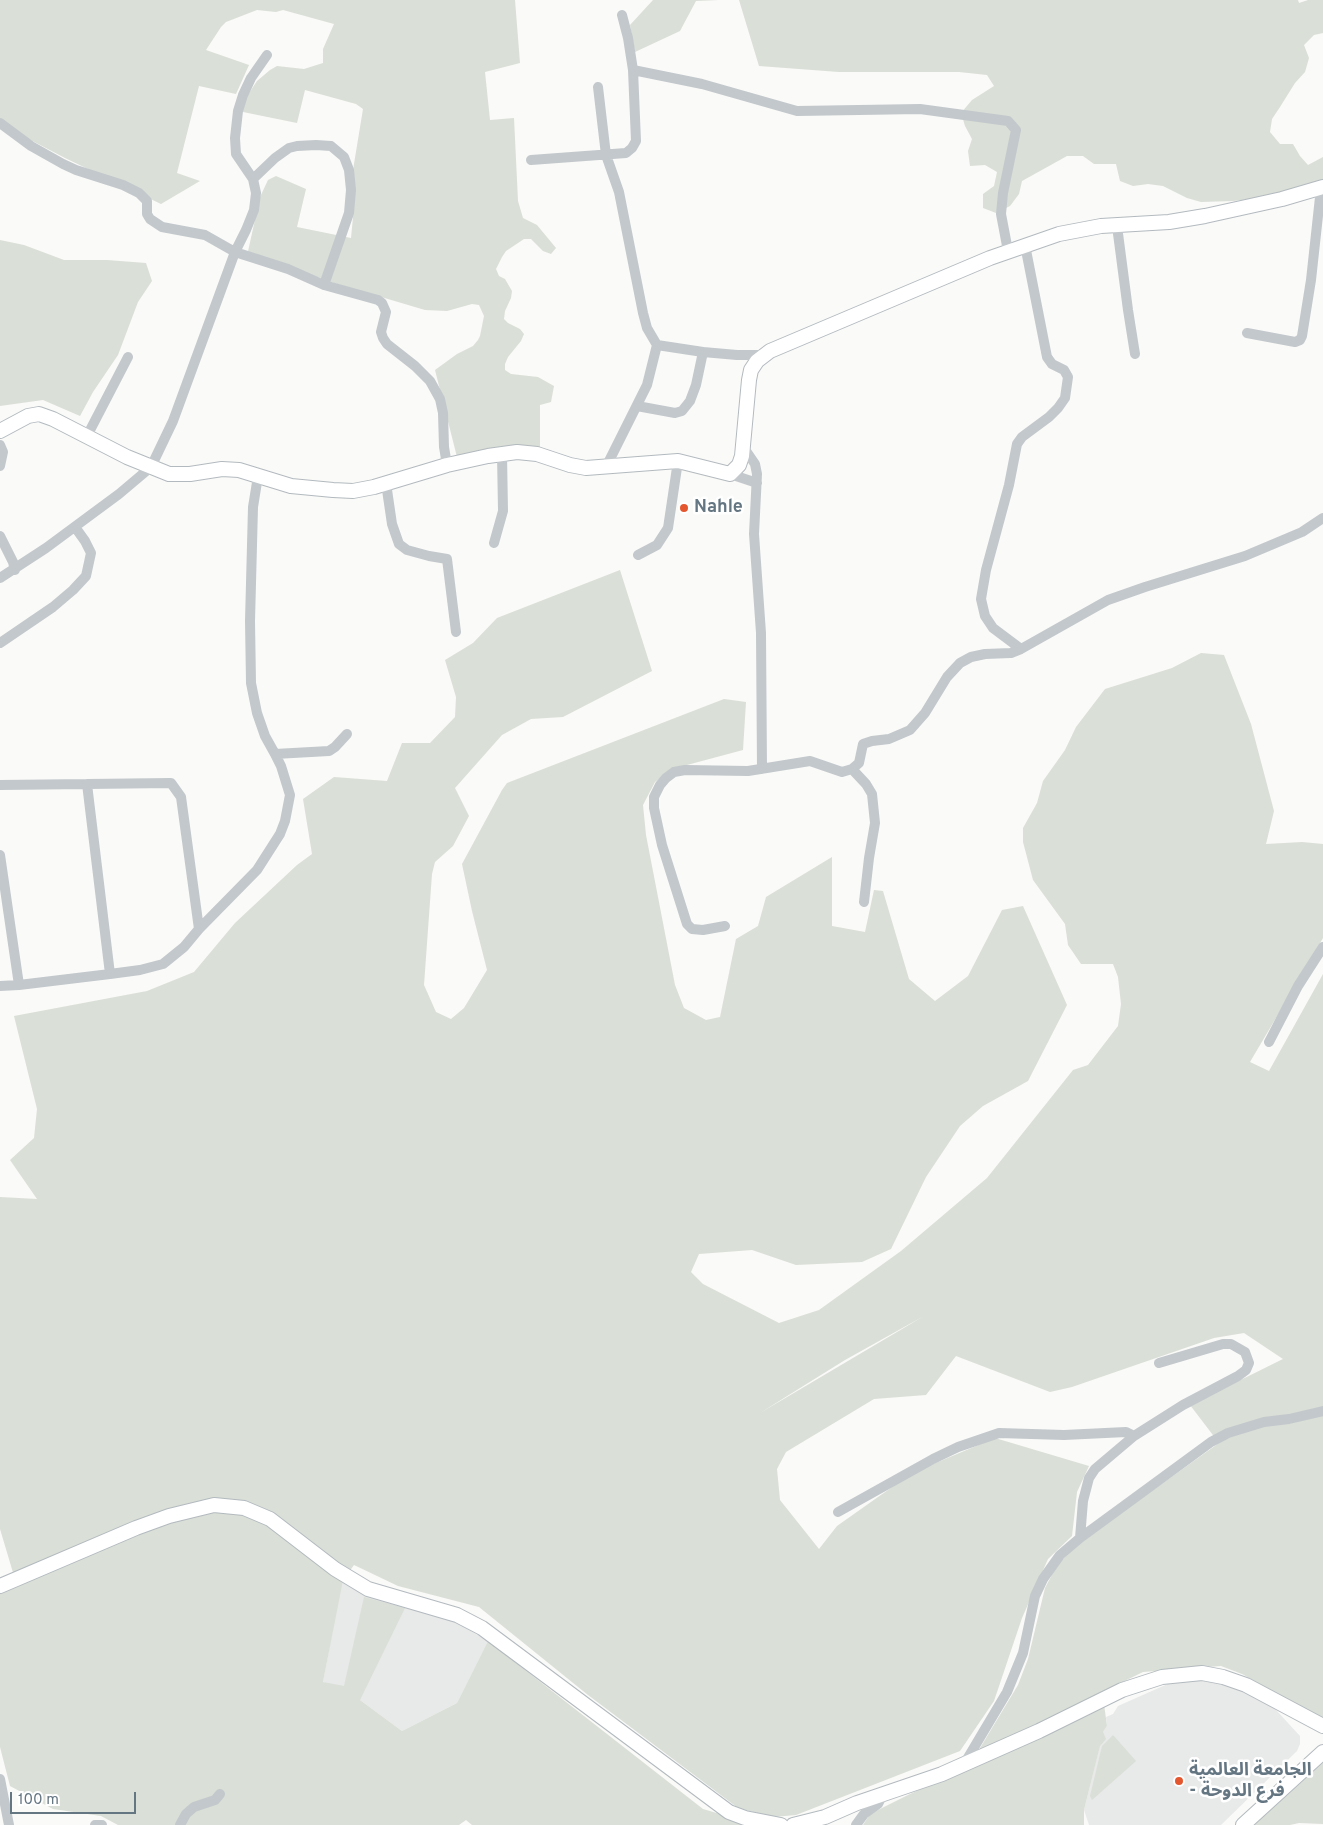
<!DOCTYPE html>
<html>
<head>
<meta charset="utf-8">
<style>
	body { margin:0 }
	#map { position:relative; width:1323px; height:1825px; overflow:hidden; background:#fafaf8; font-family:Overpass,sans-serif }
	canvas { display:block }
	.scale { position:absolute; left:10px; top:1792px; width:126px; height:22px; box-sizing:border-box; border:2px solid #657683; border-top:0; padding-left:6px; font-size:15px; line-height:18px; white-space:nowrap; color:#657683; -webkit-text-stroke:4px #fff; paint-order:stroke }
</style>
</head>
<body>
<div id="map">
<canvas width="1323" height="1825"></canvas>
<div class="scale">100 m</div>
</div>
<script>
const context = document.querySelector('canvas').getContext('2d');
context.lineJoin = 'round';
function fill(path, color) { context.fillStyle = color; context.fill(path, 'evenodd'); }
const shape = rows => new Path2D(rows.map(r => 'M' + r).join(''));
function stroke(path, color, width, dash) { context.strokeStyle = color; context.lineWidth = width; context.lineCap = dash ? 'butt' : 'round'; context.setLineDash(dash || []); context.stroke(path); }
function label(font, color, halo, rows, align = 'center') {
  context.font = font + ' Overpass,"Noto Sans Arabic",sans-serif'; context.lineWidth = 5; context.setLineDash([]); context.textBaseline = 'middle'; context.strokeStyle = halo; context.fillStyle = color; for (const [text, x, y, turn = 0] of rows) {
    context.save(); context.translate(x, y); context.rotate((+turn || 0) * Math.PI / 180); context.textAlign = isNaN(turn) ? turn : align; if (halo) context.strokeText(text, 0, 0); context.fillText(text, 0, 0); context.restore();
  }
}
const built = shape([
	[342,1580,445,1616,488,1641,457,1703,402,1731,360,1700,323,1682],
	[1202,1678,1224,1681,1266,1699,1300,1736,1300,1744,1297,1751,1221,1825,1089,1825,1084,1810,1103,1732,1107,1726,1106,1717,1113,1714,1118,1706,1179,1679]
]);
const green = shape([
	[0,0,515,0,520,63,485,72,490,120,514,118,518,201,523,218,537,225,556,248,551,254,543,251,531,239,524,239,506,251,502,257,496,269,499,276,505,279,512,291,511,298,505,311,504,319,508,323,520,329,524,334,521,341,508,357,505,364,505,370,511,374,538,377,554,386,551,402,540,405,540,448,457,457,435,370,457,354,473,346,478,340,480,336,484,316,479,305,472,304,447,311,425,310,334,283,275,262,247,256,260,197,268,180,276,176,306,189,297,227,351,238,354,207,353,170,363,109,356,104,305,90,297,123,243,112,241,105,257,81,270,70,277,66,304,69,323,63,323,49,334,24,283,10,276,12,257,10,226,22,221,27,206,50,249,65,236,94,199,86,177,173,200,181,161,204,65,158,0,124],
	[653,0,719,0,696,1,680,31,635,52,630,25],
	[739,0,1298,0,1299,3,1308,0,1323,0,1323,33,1314,35,1304,45,1309,58,1305,72,1295,83,1280,107,1272,119,1270,132,1280,144,1293,144,1300,156,1308,165,1323,157,1323,183,1268,197,1233,201,1201,202,1187,198,1163,186,1148,184,1133,186,1120,181,1116,164,1094,164,1083,156,1067,156,1022,181,1019,194,1010,206,996,213,983,208,983,194,994,186,997,172,985,165,970,166,968,151,972,139,965,126,961,113,972,100,994,86,987,75,959,72,839,72,759,66],
	[0,240,24,245,64,260,107,260,146,263,152,281,138,302,118,355,93,392,80,416,43,400,0,406],
	[620,570,652,671,563,717,531,719,502,735,455,788,469,816,453,846,435,862,432,874,424,985,436,1012,451,1019,464,1008,487,970,472,911,462,864,502,790,507,783,724,699,746,702,743,750,672,769,655,782,643,805,646,835,675,985,684,1008,706,1020,720,1017,736,939,758,926,766,897,832,857,832,926,865,932,874,890,883,891,909,979,935,1001,968,976,1002,910,1023,906,1067,1005,1028,1081,983,1106,960,1126,926,1177,891,1249,862,1262,796,1265,752,1250,699,1254,691,1272,703,1284,779,1323,819,1310,901,1251,987,1178,1073,1070,1088,1065,1118,1026,1121,1004,1118,977,1113,964,1081,964,1068,945,1065,924,1033,880,1023,842,1023,828,1037,803,1043,781,1065,750,1076,727,1105,689,1172,668,1201,653,1224,655,1251,724,1274,811,1266,844,1302,842,1323,844,1323,938,1250,1062,1269,1071,1323,974,1323,1719,1242,1674,1221,1666,1143,1672,977,1753,1018,1685,1028,1659,1045,1588,1056,1567,1071,1550,1086,1538,1219,1443,1190,1405,1283,1359,1244,1333,1214,1338,1072,1387,1050,1392,956,1356,926,1395,874,1399,786,1452,777,1469,780,1500,819,1549,837,1526,912,1473,995,1438,1089,1466,1077,1492,1072,1536,1048,1559,1022,1618,994,1701,960,1751,796,1815,773,1817,738,1808,588,1695,479,1607,398,1586,354,1565,343,1580,323,1682,344,1686,364,1597,405,1608,360,1700,402,1731,457,1703,488,1641,703,1809,757,1825,472,1825,466,1820,459,1825,118,1825,101,1816,53,1809,10,1786,0,1747,0,1592,17,1586,0,1529,0,1197,37,1199,10,1160,34,1138,37,1109,14,1016,147,991,194,972,235,923,297,865,312,854,303,799,334,777,387,781,402,743,430,743,455,717,456,697,445,660,473,643,497,618],
	[924,1316,760,1413,845,1360],
	[1104,1704,1107,1726,1103,1732,1106,1739,1100,1746,1084,1810,1084,1825,863,1825,870,1814,910,1794],
	[1113,1735,1136,1761,1092,1800,1090,1796,1102,1746],
	[1323,1762,1323,1824,1299,1823,1290,1825,1250,1825]
]);
const street = shape([
	[633,70,702,84,797,111,920,109,1008,121,1016,130,1003,193,1001,214,1008,251],
	[598,87,606,155,619,192,643,313,647,328,657,345,647,385,607,465],
	[0,123,31,146,63,164,76,170,123,185,139,193,147,201,147,214,150,219,162,227,205,235,235,252,288,269,324,285,378,300,382,303,386,312,381,332,383,338,387,344,415,366,430,381,440,399,443,413,444,447,447,465],
	[531,160,626,153,632,148,636,141,633,70,628,38,622,15],
	[253,179,275,158,289,148,297,146,316,145,331,146,344,157,349,170,351,190,349,213,324,285],
	[1117,226,1128,310,1135,354],
	[1247,333,1295,342,1300,340,1302,336,1311,280,1321,188],
	[657,345,703,352,737,355,762,355],
	[637,406,675,413,682,411,690,401,696,385,703,352],
	[87,436,128,357],
	[0,445,3,452,0,466],
	[744,448,755,464,757,474,754,534,761,633,762,769],
	[730,474,757,483],
	[258,476,253,507,250,621,251,683,257,713,265,736,275,754,329,751,335,747,347,734],
	[386,483,392,524,399,544,407,550,429,556,447,559,456,632],
	[0,536,13,562,15,570],
	[494,543,503,511,502,454],
	[638,555,657,545,668,528,678,461],
	[0,578,46,548,119,494,151,467,173,421,235,252,246,230,254,210,256,193,253,179,236,154,235,138,238,111,243,95,251,78,267,55],
	[0,643,53,607,73,590,86,576,91,553,85,541,75,527],
	[1021,649,993,628,985,616,981,599,986,570,1009,485,1017,444,1022,437,1049,417,1058,408,1065,398,1068,377,1064,370,1052,364,1047,357,1025,245],
	[852,769,866,784,872,794,875,823,869,858,864,902],
	[87,784,171,783,181,797,199,929,184,947,163,964,140,970,110,974],
	[0,785,87,784,110,974,19,985],
	[0,855,19,985,0,986],
	[725,926,703,930,692,929,687,924,662,845,654,808,654,797,660,785,666,778,674,772,685,770,748,771,810,761,842,772,852,769,859,763,863,744,872,741,889,739,910,730,925,713,947,677,960,663,971,657,985,654,1011,653,1021,649,1108,600,1145,587,1245,556,1302,532,1323,518],
	[199,929,257,870,280,834,285,821,290,795,281,766,275,754],
	[1269,1042,1298,986,1323,947],
	[1134,1436,1183,1405,1238,1376,1246,1370,1249,1363,1245,1352,1231,1344,1223,1344,1159,1363],
	[838,1512,933,1459,958,1447,999,1433,1064,1435,1126,1432,1134,1436,1095,1469,1089,1478,1083,1501,1080,1538],
	[963,1766,1007,1692,1023,1653,1035,1596,1043,1579,1060,1555,1080,1538,1211,1442,1228,1433,1264,1422,1289,1419,1323,1411],
	[0,1779,9,1825],
	[95,1825,102,1825],
	[180,1825,186,1814,194,1807,215,1800,220,1794],
	[856,1825,864,1814,878,1804,883,1794]
]);
const secondary = shape([
	[0,431,28,416,39,414,53,419,127,457,169,474,190,474,222,469,239,470,291,486,333,490,353,491,374,487,447,465,488,456,517,452,537,454,570,465,586,468,678,461,730,474,739,465,742,456,749,380,751,370,757,361,770,351,990,258,1059,234,1101,226,1169,222,1205,216,1282,199,1323,187],
	[0,1586,136,1528,169,1516,214,1505,244,1508,270,1519,335,1569,368,1589,457,1615,482,1628,729,1812,745,1818,781,1825],
	[793,1825,825,1817,857,1803,942,1774,1039,1731,1122,1690,1162,1677,1202,1673,1223,1677,1246,1685,1323,1726],
	[1243,1825,1323,1752]
]);
const markers = [
	[684,508,5,"#e4572e"],
	[1179,1781,5,"#e4572e"]
];
const poiNames = [
	["Nahle",694,508],
	["الجامعة العالمية",1189,1771],
	["- فرع الدوحة",1189,1792]
];
fill(built, '#e8e9e9');
fill(green, '#dadfd7');
stroke(secondary, '#b3babf', 16);
stroke(street, '#c3c8cc', 10);
stroke(secondary, '#fff', 14);
for (const [x, y, r, color] of markers) { const dot = new Path2D(); dot.arc(x, y, r, 0, 2 * Math.PI); context.fillStyle = color; context.fill(dot); stroke(dot, '#fff', 2); }
label('bold 18px', '#657683', '#fff', poiNames, 'left');
</script>
</body>
</html>
